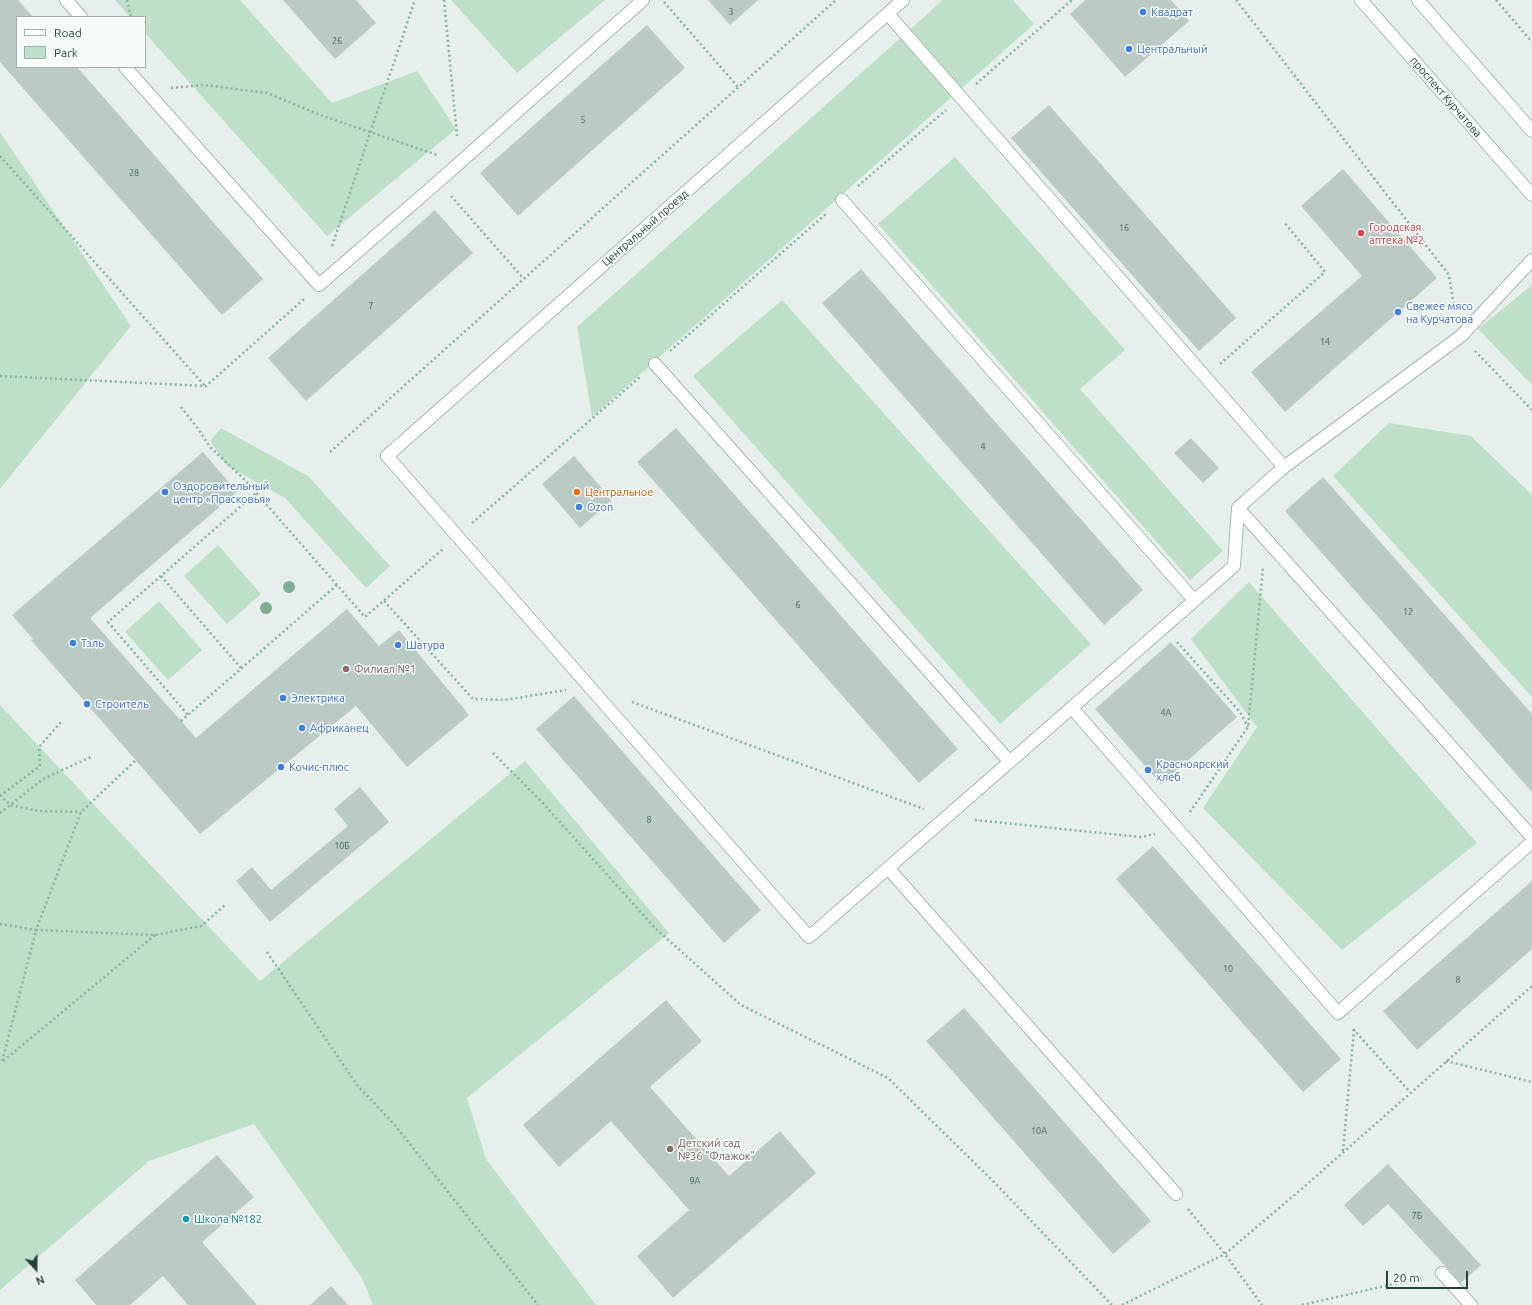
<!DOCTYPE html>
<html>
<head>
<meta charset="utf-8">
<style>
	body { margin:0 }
	#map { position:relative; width:1532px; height:1305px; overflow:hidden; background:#e6efeb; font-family:Ubuntu,sans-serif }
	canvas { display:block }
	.legend { position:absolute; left:16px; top:16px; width:130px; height:52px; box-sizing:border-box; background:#f7fbf9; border:1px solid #a3b1ad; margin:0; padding:5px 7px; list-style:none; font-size:12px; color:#24423a }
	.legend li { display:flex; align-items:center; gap:8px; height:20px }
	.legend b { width:20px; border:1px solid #a3b1ad }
	.north { position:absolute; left:16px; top:1249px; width:40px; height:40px; -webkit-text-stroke:3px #f7fbf9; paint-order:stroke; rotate:159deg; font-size:11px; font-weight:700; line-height:16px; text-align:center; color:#24423a }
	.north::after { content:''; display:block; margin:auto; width:14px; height:18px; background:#24423a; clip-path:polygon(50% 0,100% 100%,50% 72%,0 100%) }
	.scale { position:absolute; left:1386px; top:1271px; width:82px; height:18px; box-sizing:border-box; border:2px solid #24423a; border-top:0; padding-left:5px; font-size:12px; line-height:14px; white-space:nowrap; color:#24423a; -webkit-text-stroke:3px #f7fbf9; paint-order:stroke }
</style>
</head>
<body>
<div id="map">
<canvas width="1532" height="1305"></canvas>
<ul class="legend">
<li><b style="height:5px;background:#fff"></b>Road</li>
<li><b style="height:11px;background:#bfe0c8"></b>Park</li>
</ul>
<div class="north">N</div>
<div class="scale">20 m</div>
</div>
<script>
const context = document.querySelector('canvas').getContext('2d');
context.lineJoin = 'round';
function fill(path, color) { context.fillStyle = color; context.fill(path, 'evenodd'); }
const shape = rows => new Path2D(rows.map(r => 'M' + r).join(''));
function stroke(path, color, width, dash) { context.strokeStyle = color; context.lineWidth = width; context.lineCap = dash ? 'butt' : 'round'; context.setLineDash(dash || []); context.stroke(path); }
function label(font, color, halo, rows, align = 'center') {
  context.font = font + ' Ubuntu,sans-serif'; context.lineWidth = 3; context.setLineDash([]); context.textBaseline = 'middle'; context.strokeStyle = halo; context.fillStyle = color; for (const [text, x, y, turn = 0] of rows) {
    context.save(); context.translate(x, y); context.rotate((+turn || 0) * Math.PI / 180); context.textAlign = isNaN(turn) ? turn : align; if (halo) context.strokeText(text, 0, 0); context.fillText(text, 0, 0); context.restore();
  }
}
const green = shape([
	[115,0,240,0,332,103,417,71,456,129,327,236,145,33,145,17,130,17],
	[451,0,605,0,517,73],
	[943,0,1013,0,1034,24,592,417,577,327],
	[0,132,131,326,0,489],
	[955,157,1125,350,1080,389,1223,551,1190,580,878,224],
	[1532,285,1532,385,1478,329],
	[782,300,1091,644,1000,724,693,376],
	[1389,423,1471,436,1532,495,1532,697,1333,476],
	[221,428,308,476,390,566,366,588,285,498,227,466,210,441],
	[218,545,261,594,227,624,184,576],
	[1249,582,1477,843,1342,950,1203,808,1257,727,1191,639],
	[159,601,202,650,168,680,125,632],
	[0,705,260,981,525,761,669,933,467,1098,486,1159,596,1305,373,1305,362,1278,254,1124,149,1161,0,1290]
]);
const building = shape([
	[0,0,18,0,33,17,17,17,17,67,77,67,263,279,222,315,0,62],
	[283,0,356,0,376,23,335,59],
	[708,0,758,0,730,25],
	[1085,0,1171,0,1189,21,1125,77,1070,14],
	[647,25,685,68,518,216,480,173],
	[1049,105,1236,318,1199,351,1011,138],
	[1343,169,1437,278,1285,412,1251,372,1362,276,1301,206],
	[435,210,473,253,306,401,268,358],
	[861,269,1143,590,1104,625,822,303],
	[676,428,958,749,919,783,637,462],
	[1191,438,1219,468,1203,483,1174,453],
	[203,452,237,492,90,618,196,738,347,609,379,646,399,630,469,715,407,767,356,706,200,834,31,640,33,639,12,615],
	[574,456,612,500,580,528,542,484],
	[1323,477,1532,714,1532,792,1285,511],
	[1171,642,1237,717,1161,784,1095,709],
	[574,696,761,910,724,943,536,729],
	[360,787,389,822,270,922,236,881,252,867,271,890,348,826,334,809],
	[1153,846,1341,1059,1303,1092,1116,879],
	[1532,881,1532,949,1417,1050,1383,1011],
	[666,1000,702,1041,650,1087,729,1176,780,1131,816,1173,673,1298,637,1256,689,1210,611,1121,559,1167,523,1125],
	[964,1008,1151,1221,1113,1254,926,1041],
	[217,1155,254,1197,202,1242,257,1305,188,1305,163,1276,130,1305,96,1305,75,1280],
	[1388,1164,1481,1265,1461,1283,1388,1204,1363,1226,1344,1205],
	[331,1286,348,1305,310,1305]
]);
const path = shape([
	[127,0,131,17],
	[444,0,457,136],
	[1236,0,1449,275,1455,312],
	[1496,0,1532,42],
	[664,2,738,87],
	[976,84,1072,0],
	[171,88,204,85,267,93,323,116,437,155],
	[0,156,205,386],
	[858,186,946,110],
	[451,196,523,278],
	[332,246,415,0],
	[670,351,827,213],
	[1475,351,1532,410],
	[1220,364,1325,272,1284,222],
	[0,376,206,386,304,299],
	[181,407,199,430,210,447,245,480,337,585],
	[330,452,836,0],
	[472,523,640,377],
	[161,576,108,622,188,715],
	[384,601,473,699,505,700,566,690],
	[1177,642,1240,712,1248,727],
	[241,668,161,576,256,493],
	[632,702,924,809],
	[181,721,337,585,365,617,443,549],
	[493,753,541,801,655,928,741,1005,888,1078,993,1181,1112,1305],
	[0,795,10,805,39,811,81,812],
	[0,796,40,766,39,747,62,721],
	[1190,812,1248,727,1263,568],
	[0,813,43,779,93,756],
	[975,820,1141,837,1155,834],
	[0,924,36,930,81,812,136,760],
	[155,935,2,1062,36,930,155,935,201,926,225,905],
	[267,952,357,1085,394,1124,538,1305],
	[1353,1029,1410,1092],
	[1446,1061,1532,1082],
	[1343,1151,1354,1030],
	[1188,1209,1225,1254,1262,1305],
	[1122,1305,1225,1254,1305,1186,1532,986],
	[1302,1305,1424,1277]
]);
const lane = shape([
	[66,0,81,17],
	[888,14,1284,467],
	[125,67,319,285,439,181,643,0],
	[842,200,1194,600],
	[655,364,1009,761],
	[387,456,809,937,1234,566,1238,508,1284,467,1461,336,1532,260],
	[1238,508,1532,837],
	[1072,708,1338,1013,1532,842],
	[888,868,1176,1194],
	[1442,1273,1471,1305]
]);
const street = shape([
	[387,456,903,0]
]);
const secondary = shape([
	[1361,0,1532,195],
	[1418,0,1532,131]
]);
const trees = [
	[289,587],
	[266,608]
];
const markers = [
	[1143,12,4,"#3f7fe0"],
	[1129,49,4,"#3f7fe0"],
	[1361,233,4,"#e0444e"],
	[1398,312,4,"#3f7fe0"],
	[165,492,4,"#3f7fe0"],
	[577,492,4,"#e8710a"],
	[579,507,4,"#3f7fe0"],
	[73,643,4,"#3f7fe0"],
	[398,645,4,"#3f7fe0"],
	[346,669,4,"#8d6e63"],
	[283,698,4,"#3f7fe0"],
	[87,704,4,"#3f7fe0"],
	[302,728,4,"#3f7fe0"],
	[281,767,4,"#3f7fe0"],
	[1148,770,4,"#3f7fe0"],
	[670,1149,4,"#8d6e63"],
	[186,1219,4,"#0f9aa8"]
];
const numberNames = [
	["3",731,12],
	["26",337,41],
	["5",583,120],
	["28",134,173],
	["16",1124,228],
	["7",371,306],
	["14",1325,342],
	["4",983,447],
	["6",798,605],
	["12",1408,612],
	["4А",1166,713],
	["8",649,820],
	["10Б",342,846],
	["10",1228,969],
	["8",1458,980],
	["10А",1039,1131],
	["9А",695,1181],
	["7Б",1417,1216]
];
const shopNames = [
	["Квадрат",1151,12],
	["Центральный",1137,49],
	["Свежее мясо",1406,306],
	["на Курчатова",1406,319],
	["Оздоровительный",173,486],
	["центр «Прасковья»",173,499],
	["Ozon",587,507],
	["Тэль",81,643],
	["Шатура",406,645],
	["Электрика",291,698],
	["Строитель",95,704],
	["Африканец",310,728],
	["Красноярский",1156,764],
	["хлеб",1156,777],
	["Кочис-плюс",289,767]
];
const streetNames = [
	["проспект Курчатова",1446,97,49],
	["Центральный проезд",645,228,-41]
];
const healthNames = [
	["Городская",1369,227],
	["аптека №2",1369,240]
];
const foodNames = [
	["Центральное",585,492]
];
const educationNames = [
	["Филиал №1",354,669],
	["Детский сад",678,1143],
	["№36 \"Флажок\"",678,1156]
];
const cultureNames = [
	["Школа №182",194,1219]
];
fill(green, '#bfe0c8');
fill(building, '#bbcac4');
stroke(lane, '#a8b8b2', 14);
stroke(street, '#a8b8b2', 14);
stroke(secondary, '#a4bbb3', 14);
stroke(path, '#86b3a5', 2.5, [2, 3]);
stroke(lane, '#fff', 12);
stroke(street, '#fff', 12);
stroke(secondary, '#fff', 12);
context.fillStyle = '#80af93';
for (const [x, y] of trees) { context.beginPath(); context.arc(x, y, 6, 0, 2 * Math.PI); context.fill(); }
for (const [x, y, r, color] of markers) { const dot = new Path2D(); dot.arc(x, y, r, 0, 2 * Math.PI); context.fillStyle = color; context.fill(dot); stroke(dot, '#f7fbf9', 1.5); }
label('9px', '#4a645c', null, numberNames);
label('11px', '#366cbe', '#f7fbf9', shopNames, 'left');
label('11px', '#24423a', '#f7fbf9', streetNames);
label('11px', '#be3a42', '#f7fbf9', healthNames, 'left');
label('11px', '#c56008', '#f7fbf9', foodNames, 'left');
label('11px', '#785e54', '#f7fbf9', educationNames, 'left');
label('11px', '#0d838f', '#f7fbf9', cultureNames, 'left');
</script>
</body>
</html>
